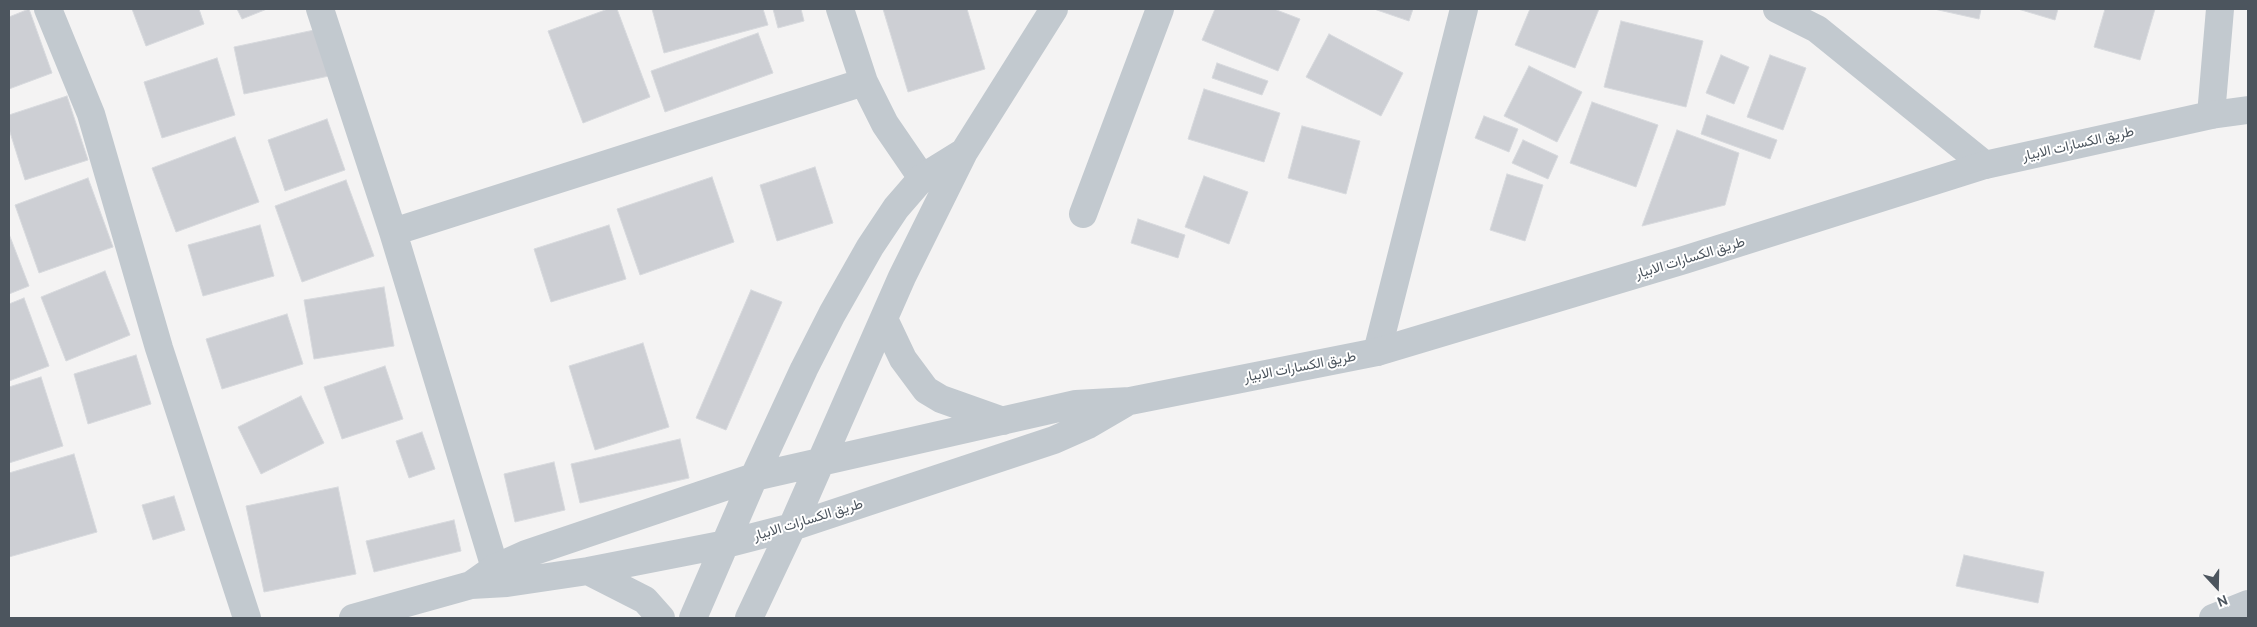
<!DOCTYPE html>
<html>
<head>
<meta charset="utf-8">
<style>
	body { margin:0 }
	#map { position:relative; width:2257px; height:627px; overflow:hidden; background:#f4f3f3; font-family:Cabin,sans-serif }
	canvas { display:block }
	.frame { position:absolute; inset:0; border:10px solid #4c555e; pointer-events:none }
	.north { position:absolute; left:2192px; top:562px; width:50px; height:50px; -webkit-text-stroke:4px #fff; paint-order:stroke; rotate:159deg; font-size:14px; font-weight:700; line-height:20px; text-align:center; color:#4c555e }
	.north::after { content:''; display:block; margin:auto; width:18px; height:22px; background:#4c555e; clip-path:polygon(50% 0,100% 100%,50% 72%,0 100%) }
</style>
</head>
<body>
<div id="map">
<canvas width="2257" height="627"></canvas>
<div class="frame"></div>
<div class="north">N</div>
</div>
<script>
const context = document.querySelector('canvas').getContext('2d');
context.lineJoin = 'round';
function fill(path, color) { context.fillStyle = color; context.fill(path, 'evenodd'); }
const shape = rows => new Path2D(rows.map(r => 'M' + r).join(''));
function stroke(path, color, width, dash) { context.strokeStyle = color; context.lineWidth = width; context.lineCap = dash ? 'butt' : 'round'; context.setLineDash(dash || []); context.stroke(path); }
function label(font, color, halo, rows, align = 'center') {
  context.font = font + ' Cabin,Vazirmatn,sans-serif'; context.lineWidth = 4; context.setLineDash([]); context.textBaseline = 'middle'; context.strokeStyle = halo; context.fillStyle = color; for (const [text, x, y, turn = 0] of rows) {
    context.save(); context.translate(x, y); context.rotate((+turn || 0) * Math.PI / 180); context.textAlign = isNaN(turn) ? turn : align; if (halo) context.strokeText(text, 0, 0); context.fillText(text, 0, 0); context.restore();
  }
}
const building = shape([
	[29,9,52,73,9,89,9,17,29,9],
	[132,9,199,9,204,24,146,46,132,9],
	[237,9,267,9,242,19,237,9],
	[608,9,617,9,650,97,583,123,548,31,608,9],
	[652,9,763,9,768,25,664,53,652,9],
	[773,9,801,9,804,21,778,28,773,9],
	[883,9,967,9,985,69,908,92,883,9],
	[1215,9,1274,9,1300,19,1278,71,1202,40,1215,9],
	[1374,9,1413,9,1409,21,1374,9],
	[1530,9,1599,9,1575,68,1515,45,1530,9],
	[1934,9,1981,9,1979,19,1934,9],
	[2018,9,2058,9,2055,20,2018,9],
	[2105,9,2155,9,2140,60,2094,47,2105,9],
	[1621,21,1703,41,1686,107,1604,87,1621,21],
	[319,29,329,76,244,94,234,47,319,29],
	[758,33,773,73,665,112,651,71,758,33],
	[1329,34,1403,73,1381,116,1306,77,1329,34],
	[1721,55,1749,67,1734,104,1706,93,1721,55],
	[1770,55,1806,68,1783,130,1747,117,1770,55],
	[217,58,235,115,162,138,144,82,217,58],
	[1217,63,1268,81,1262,95,1212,78,1217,63],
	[1529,66,1582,92,1557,142,1504,116,1529,66],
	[1204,89,1280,113,1264,162,1188,139,1204,89],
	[67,96,88,160,25,180,9,129,9,115,67,96],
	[1592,102,1658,125,1636,187,1570,163,1592,102],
	[1707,115,1777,140,1770,159,1701,134,1707,115],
	[1484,116,1518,129,1509,152,1475,138,1484,116],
	[327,119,345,170,285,191,268,140,327,119],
	[1302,126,1360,141,1346,194,1288,178,1302,126],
	[1677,130,1739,153,1725,205,1642,226,1677,130],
	[235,137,259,202,176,232,152,168,235,137],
	[1523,140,1558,156,1548,179,1512,163,1523,140],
	[815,167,833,223,777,241,760,185,815,167],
	[1507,174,1543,185,1525,241,1490,230,1507,174],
	[1204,176,1248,192,1229,244,1185,227,1204,176],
	[712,177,734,242,640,275,617,209,712,177],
	[88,178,113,247,39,273,15,205,88,178],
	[346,180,374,256,302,282,275,206,346,180],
	[1138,219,1185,235,1178,258,1131,243,1138,219],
	[260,225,274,276,203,296,188,245,260,225],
	[609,225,626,279,551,302,534,249,609,225],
	[9,234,29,286,9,294,9,234],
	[105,271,130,335,66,361,41,297,105,271],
	[384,287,394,346,314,359,304,300,384,287],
	[751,290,782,302,726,430,696,418,751,290],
	[24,298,49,366,9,381,9,304,24,298],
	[287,314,303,364,222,389,206,339,287,314],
	[643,343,669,427,595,450,569,366,643,343],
	[136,355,151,404,88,424,74,374,136,355],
	[385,366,403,419,342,439,324,387,385,366],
	[41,377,63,446,9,463,9,387,41,377],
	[301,396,324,443,261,474,238,427,301,396],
	[422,432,435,469,409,478,396,441,422,432],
	[680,439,689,478,580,503,571,464,680,439],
	[74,454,97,532,9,557,9,473,74,454],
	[554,462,565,510,515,522,504,474,554,462],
	[338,487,356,574,264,592,246,506,338,487],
	[174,496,185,530,153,540,142,505,174,496],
	[454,520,461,551,374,572,366,541,454,520],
	[1964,555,2044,572,2038,603,1956,586,1964,555]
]);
const minor = shape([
	[48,9,91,114,159,348,247,618],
	[320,9,393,232,495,568],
	[840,9,864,82,885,124,922,178],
	[1777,9,1817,29,1985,165],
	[2211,115,2220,9],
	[1083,214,1160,9],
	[393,232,864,82],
	[1377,352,1464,9],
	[2213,618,2248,604]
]);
const tertiary = shape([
	[884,319,903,359,926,390,941,399,1003,421],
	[588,571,645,600,661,618],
	[471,585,495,568,526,554,754,477,1076,404,1130,401,1377,352,1684,260,1985,165,2211,115,2248,110],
	[353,618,471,585,507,583,588,571,726,544,792,527,1054,440,1088,425,1124,404],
	[693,618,754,477,804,369,832,314,870,247,896,208,922,178,964,152],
	[749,618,792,527,902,277,964,152,1054,9]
]);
const streetNames = [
	["طريق الكسارات الابيار",2078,144,-13],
	["طريق الكسارات الابيار",1690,258,-17],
	["طريق الكسارات الابيار",1300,367,-11],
	["طريق الكسارات الابيار",808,520,-17]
];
fill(building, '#cdcfd4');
stroke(building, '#d7d9dd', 1);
stroke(minor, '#c2c9cf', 28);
stroke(tertiary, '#c2c9cf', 28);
label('14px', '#4c555e', '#fff', streetNames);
</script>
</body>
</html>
